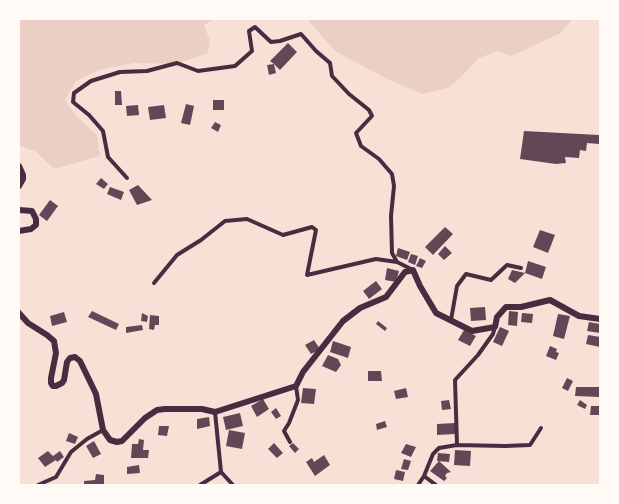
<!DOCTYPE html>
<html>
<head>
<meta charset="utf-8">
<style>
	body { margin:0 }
	#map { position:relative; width:619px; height:504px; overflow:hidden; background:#f7e1d7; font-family:Commissioner,sans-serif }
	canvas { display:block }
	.frame { position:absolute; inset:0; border:20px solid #fffaf5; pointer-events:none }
</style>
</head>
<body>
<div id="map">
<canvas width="619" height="504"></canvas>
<div class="frame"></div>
</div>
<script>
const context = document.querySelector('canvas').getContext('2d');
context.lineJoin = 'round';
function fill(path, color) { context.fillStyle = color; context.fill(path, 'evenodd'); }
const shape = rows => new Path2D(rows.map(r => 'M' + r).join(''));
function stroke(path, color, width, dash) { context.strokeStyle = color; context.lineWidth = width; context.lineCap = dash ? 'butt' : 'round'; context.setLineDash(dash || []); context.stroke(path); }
const green = shape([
	[19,19,214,19,204,25,210,41,208,53,176,64,134,63,99,70,76,81,65,100,76,116,97,135,100,156,54,169,36,152,19,145],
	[307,19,573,19,559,34,511,56,498,51,479,58,461,77,448,88,422,94,387,79,335,51]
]);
const building = shape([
	[288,43,297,52,280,70,274,64,276,73,269,75,267,65,274,64,270,61],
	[115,91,121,91,122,105,115,105],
	[213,100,224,100,224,110,213,110],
	[186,104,194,106,190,125,181,123],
	[138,105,139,115,127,116,126,106],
	[164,105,166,118,150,120,148,107],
	[215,122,221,125,218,132,211,128],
	[524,131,599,135,599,144,587,143,586,151,580,150,579,158,565,157,566,163,556,164,520,159],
	[101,178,108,184,104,189,96,184],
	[138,185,152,200,137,205,129,190],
	[110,187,124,192,121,200,107,194],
	[50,200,58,206,47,221,39,215],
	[445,227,453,234,433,255,425,247],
	[540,230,555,235,548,253,533,247],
	[445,246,452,253,444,260,438,254],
	[398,248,410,252,407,260,396,256],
	[411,254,418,256,415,265,408,262],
	[420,258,426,261,422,268,416,266],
	[528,261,546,267,542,279,525,273,515,283,508,279,512,270,525,273],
	[387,268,399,271,396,282,385,280],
	[376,281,382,289,369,299,363,291],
	[485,307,486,320,471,321,470,308],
	[92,311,119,324,116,330,88,317],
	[509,311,518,312,517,326,508,325],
	[64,312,67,322,52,326,50,316],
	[142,313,148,316,147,322,141,321],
	[522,313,533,314,532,323,521,322],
	[558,314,570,316,564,339,553,336],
	[150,315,159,316,159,325,155,325,154,330,149,329],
	[378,321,387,328,385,331,376,324],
	[589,322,600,324,600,333,587,331],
	[142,325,143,330,126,333,126,327],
	[500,327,509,331,502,346,493,342],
	[464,330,476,336,470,346,458,340],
	[588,335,600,337,600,347,586,344],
	[314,340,320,349,311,354,305,345],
	[333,341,351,347,348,358,330,352],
	[550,346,557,349,556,352,559,353,556,360,546,356],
	[328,355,338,359,341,365,336,372,322,366],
	[368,371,381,371,382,381,368,381],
	[567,378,573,381,568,391,562,388],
	[576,387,600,387,600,397,575,396],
	[303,388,316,389,314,404,301,403],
	[406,388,408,397,396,399,394,391],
	[263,399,269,409,257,417,251,406],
	[449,400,451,409,442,410,441,401],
	[580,400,587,405,585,409,577,405],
	[591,406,600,406,600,415,590,415],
	[276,408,281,416,276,419,271,412],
	[240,413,243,426,226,430,223,417],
	[209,417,210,426,197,429,197,419],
	[385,421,387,427,377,430,376,424],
	[455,423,455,434,437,435,437,424],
	[159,426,169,426,167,436,158,435],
	[229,430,245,433,242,449,226,446],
	[69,433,78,437,75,444,66,441],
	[139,439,144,440,143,450,149,450,148,458,131,458,132,444,138,444],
	[94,441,101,454,93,458,86,446],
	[274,443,283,453,277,458,268,449],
	[293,443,299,449,295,453,289,446],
	[406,444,416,447,411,457,401,453],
	[455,450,471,451,470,466,454,465],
	[48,451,53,456,60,451,64,457,57,462,56,460,45,467,38,458],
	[438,453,450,454,449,462,437,461],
	[324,455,330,465,315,476,306,462,312,458,314,462],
	[404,459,411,461,408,470,401,469],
	[439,461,451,472,447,473,445,476,447,478,444,481,430,471],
	[139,465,140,473,127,474,127,467],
	[396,470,405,472,403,481,394,479],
	[96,474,104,475,104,485,84,485,84,481,95,480]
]);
const minor = shape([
	[127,178,108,157,103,131,89,115,73,102,74,93,91,81,120,72,147,71,177,63,198,71,235,66,252,51,249,31,255,27,271,42,280,41,301,34,316,51,330,63,332,76,349,94,369,110,372,116,356,133,361,146,379,159,392,174,394,186,391,216,392,253,397,262,413,270],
	[154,283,177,255,201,240,225,221,247,219,283,235,312,227,316,230,307,275,376,259,397,262],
	[451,320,457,286,466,274,491,280,507,265,521,268],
	[215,412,221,472,233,485],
	[290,442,284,431,289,423,298,400,296,386],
	[457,445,505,446,530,445,541,428],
	[424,476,436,485],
	[38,485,56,477,71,452,87,439,103,430],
	[200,485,221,472],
	[418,485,424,476,433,454,439,448,457,445,455,380,478,355,493,334,495,327]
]);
const tertiary = shape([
	[19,166,23,175,23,179,19,186],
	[19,210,32,211,36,219,36,225,31,229,19,231],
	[19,313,28,323,47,335,54,341,56,353,51,378,51,383,53,386,56,386,62,383,64,380,67,362,70,358,75,357,80,361,96,394,103,430,110,440,117,442,122,441,145,418,157,410,165,409,202,409,215,412,296,386,303,372,343,321,360,308,386,297,405,272,413,270,420,286,436,313,472,331,495,327,497,317,506,307,521,307,550,300,579,316,600,319]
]);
fill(green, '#ebcfc5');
fill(building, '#644757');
stroke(minor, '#4a2c40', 4);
stroke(tertiary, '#4a2c40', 6);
</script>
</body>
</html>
